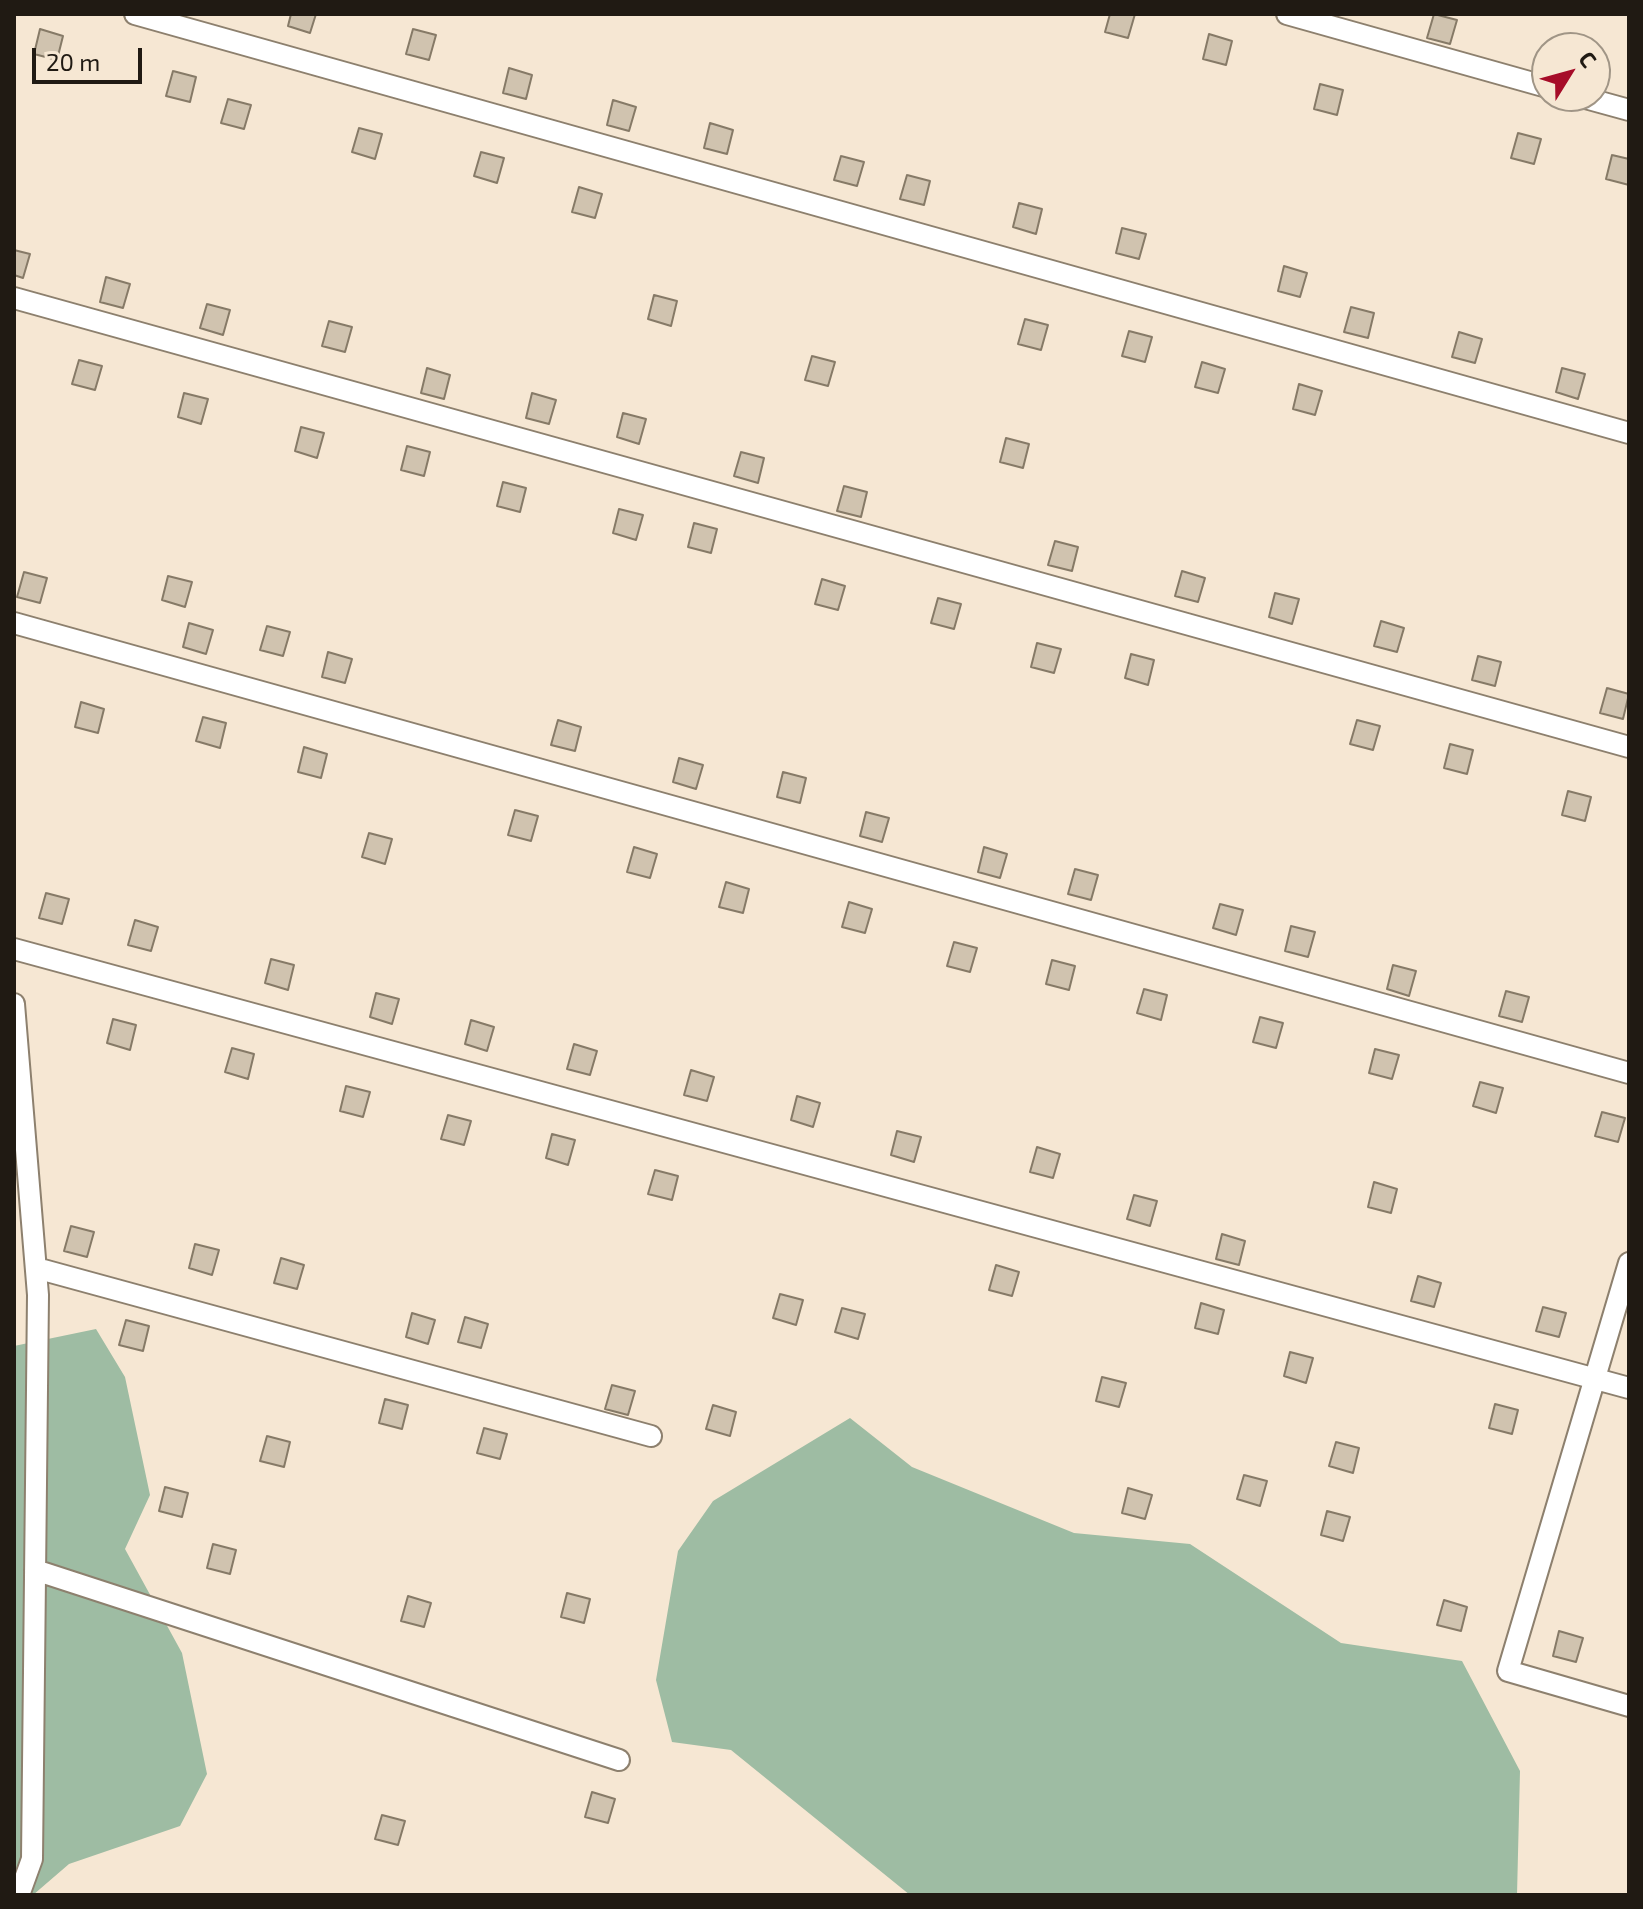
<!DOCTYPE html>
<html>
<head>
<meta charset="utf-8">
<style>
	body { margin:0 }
	#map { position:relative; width:1643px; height:1909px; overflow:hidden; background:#f6e7d3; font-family:"Exo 2",sans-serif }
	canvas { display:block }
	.frame { position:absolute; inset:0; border:16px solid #201a13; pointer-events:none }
	.north { position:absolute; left:1531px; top:32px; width:80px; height:80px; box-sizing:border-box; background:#f6e7d3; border:2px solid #a09586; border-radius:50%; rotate:53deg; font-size:22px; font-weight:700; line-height:32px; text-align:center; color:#201a13 }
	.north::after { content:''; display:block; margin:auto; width:28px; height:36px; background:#a60c28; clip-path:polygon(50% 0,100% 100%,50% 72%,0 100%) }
	.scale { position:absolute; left:32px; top:48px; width:110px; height:36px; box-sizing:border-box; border:4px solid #201a13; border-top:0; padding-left:10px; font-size:24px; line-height:28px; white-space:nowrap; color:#201a13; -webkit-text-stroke:6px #f6e7d3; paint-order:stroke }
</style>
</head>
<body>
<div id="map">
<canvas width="1643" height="1909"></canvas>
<div class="frame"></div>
<div class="north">С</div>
<div class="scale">20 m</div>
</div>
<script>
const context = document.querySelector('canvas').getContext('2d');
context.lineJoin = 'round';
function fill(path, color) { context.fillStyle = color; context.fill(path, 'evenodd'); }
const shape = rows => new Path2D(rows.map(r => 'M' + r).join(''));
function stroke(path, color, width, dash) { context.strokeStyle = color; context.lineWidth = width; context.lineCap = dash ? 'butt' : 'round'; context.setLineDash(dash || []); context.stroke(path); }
const forest = shape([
	[96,1329,125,1377,150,1495,125,1549,182,1653,207,1774,180,1826,69,1864,33,1895,14,1895,14,1346],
	[850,1418,912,1467,1074,1533,1190,1544,1341,1643,1462,1661,1520,1771,1517,1895,910,1895,731,1750,672,1742,656,1680,678,1551,713,1501]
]);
const building = shape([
	[291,14,316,14,310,33,288,26,291,14],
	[1110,14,1135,14,1128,38,1105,32,1110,14],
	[1434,14,1457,20,1450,44,1427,38,1434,14],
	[40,29,63,36,57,60,34,54,40,29],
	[413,29,436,35,429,60,406,54,413,29],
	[1209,34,1232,41,1226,65,1203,59,1209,34],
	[509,68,532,75,526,99,503,93,509,68],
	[173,71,196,77,190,102,166,96,173,71],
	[1320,84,1343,90,1337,115,1314,109,1320,84],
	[228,99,251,105,244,129,221,123,228,99],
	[613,100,636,107,629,131,607,125,613,100],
	[710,123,733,130,727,154,704,148,710,123],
	[359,128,382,134,375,159,352,152,359,128],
	[1518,133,1541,139,1534,164,1511,158,1518,133],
	[481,152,504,158,497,183,474,176,481,152],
	[1612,155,1629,159,1629,185,1606,179,1612,155],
	[841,156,864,162,857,186,834,180,841,156],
	[907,175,930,181,924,205,900,199,907,175],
	[579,187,602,194,595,218,572,212,579,187],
	[1019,203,1042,209,1036,234,1013,227,1019,203],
	[1122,228,1146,234,1139,259,1116,253,1122,228],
	[14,250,30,254,23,278,14,275,14,250],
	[1284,266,1307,273,1300,297,1278,291,1284,266],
	[106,277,130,284,123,308,100,302,106,277],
	[654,295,677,301,671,326,648,319,654,295],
	[207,304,230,310,223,335,200,328,207,304],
	[1351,307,1374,313,1368,338,1344,332,1351,307],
	[1025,319,1048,325,1041,350,1018,344,1025,319],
	[329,321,352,327,345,352,322,346,329,321],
	[1129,331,1152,337,1145,362,1122,356,1129,331],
	[1459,332,1482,339,1475,363,1452,357,1459,332],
	[812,356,835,362,828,386,805,380,812,356],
	[79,360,102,366,95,390,72,384,79,360],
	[1202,362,1225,369,1218,393,1195,387,1202,362],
	[427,368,450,375,444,399,421,393,427,368],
	[1562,368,1585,374,1578,399,1556,392,1562,368],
	[1299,384,1322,391,1315,415,1293,409,1299,384],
	[184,393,208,399,201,424,178,417,184,393],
	[532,393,556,400,549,424,526,418,532,393],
	[623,413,646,419,639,444,617,437,623,413],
	[301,427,324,433,317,458,295,451,301,427],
	[1006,438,1029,444,1023,468,1000,462,1006,438],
	[407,446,430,452,424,476,401,470,407,446],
	[741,452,764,458,758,483,734,476,741,452],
	[503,482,526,488,520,512,497,506,503,482],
	[844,486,867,492,861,517,837,511,844,486],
	[619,509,643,515,636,540,613,533,619,509],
	[694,523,717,529,711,553,688,547,694,523],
	[1055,541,1078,547,1072,571,1048,565,1055,541],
	[1182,571,1205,578,1198,602,1175,596,1182,571],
	[24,572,47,578,40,603,17,597,24,572],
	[168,576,192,582,185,607,162,600,168,576],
	[822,579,845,586,838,610,815,604,822,579],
	[1275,593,1299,599,1292,624,1269,617,1275,593],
	[938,598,961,604,954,629,931,623,938,598],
	[1381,621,1404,628,1397,652,1374,646,1381,621],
	[189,623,213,630,206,654,183,647,189,623],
	[267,626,290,632,283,656,260,650,267,626],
	[1037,643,1061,649,1054,673,1031,667,1037,643],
	[328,652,352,659,345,683,322,677,328,652],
	[1131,654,1154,660,1148,685,1125,678,1131,654],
	[1478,656,1501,662,1495,686,1472,680,1478,656],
	[1607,688,1629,694,1623,719,1600,713,1607,688],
	[81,702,104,709,98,733,75,727,81,702],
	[203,717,226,723,220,748,196,741,203,717],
	[558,720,581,727,575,751,551,745,558,720],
	[1357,720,1380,726,1373,750,1350,744,1357,720],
	[1450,744,1473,750,1467,774,1444,768,1450,744],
	[304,747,327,754,321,778,298,772,304,747],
	[679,758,703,765,696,789,673,782,679,758],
	[783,772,806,778,800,803,777,797,783,772],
	[1568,791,1591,797,1585,821,1562,815,1568,791],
	[515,810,538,816,531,841,508,835,515,810],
	[866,812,889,818,882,842,860,836,866,812],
	[369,833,392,839,385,864,362,857,369,833],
	[634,847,657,854,650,878,627,872,634,847],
	[984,847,1007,854,1000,878,978,872,984,847],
	[1075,869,1098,875,1091,900,1068,894,1075,869],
	[726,882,749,889,743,913,719,907,726,882],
	[46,893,69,899,62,924,39,918,46,893],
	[849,902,872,909,865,933,842,927,849,902],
	[1220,904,1243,910,1236,935,1213,928,1220,904],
	[135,920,158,927,151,951,128,945,135,920],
	[1291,926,1315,932,1308,957,1285,951,1291,926],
	[954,942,977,948,970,972,947,966,954,942],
	[271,959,294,965,288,990,265,983,271,959],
	[1052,960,1075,966,1069,990,1046,984,1052,960],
	[1393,965,1416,971,1409,996,1387,989,1393,965],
	[1144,989,1167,995,1161,1020,1137,1013,1144,989],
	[1506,991,1529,997,1522,1022,1499,1016,1506,991],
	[376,993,399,999,392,1024,370,1017,376,993],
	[1260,1017,1283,1023,1276,1048,1253,1042,1260,1017],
	[113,1019,136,1025,130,1050,107,1043,113,1019],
	[471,1020,494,1027,487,1051,465,1044,471,1020],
	[574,1044,597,1051,590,1075,567,1069,574,1044],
	[232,1048,254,1054,248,1079,225,1072,232,1048],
	[1375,1049,1399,1055,1392,1079,1369,1073,1375,1049],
	[691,1070,714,1077,707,1101,684,1095,691,1070],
	[1480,1082,1503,1088,1496,1113,1473,1106,1480,1082],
	[346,1086,370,1092,363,1117,340,1111,346,1086],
	[797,1096,820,1103,813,1127,791,1120,797,1096],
	[1602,1112,1625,1118,1618,1142,1595,1136,1602,1112],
	[448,1115,471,1121,464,1145,441,1139,448,1115],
	[897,1131,921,1137,914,1162,891,1155,897,1131],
	[552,1134,575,1140,568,1165,546,1158,552,1134],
	[1037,1147,1060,1154,1053,1178,1030,1172,1037,1147],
	[655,1170,678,1176,672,1200,648,1194,655,1170],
	[1374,1182,1397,1189,1391,1213,1368,1207,1374,1182],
	[1134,1195,1157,1201,1150,1226,1127,1219,1134,1195],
	[71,1226,94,1232,87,1257,64,1251,71,1226],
	[1222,1234,1245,1241,1239,1265,1216,1259,1222,1234],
	[195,1244,219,1250,212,1275,189,1268,195,1244],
	[281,1258,304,1265,297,1289,274,1283,281,1258],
	[996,1265,1019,1272,1012,1296,989,1290,996,1265],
	[1418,1276,1441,1283,1434,1307,1411,1301,1418,1276],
	[780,1294,803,1300,796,1325,773,1318,780,1294],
	[1201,1303,1224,1310,1218,1334,1195,1328,1201,1303],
	[1543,1307,1566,1313,1559,1337,1536,1331,1543,1307],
	[842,1308,865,1314,858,1339,835,1332,842,1308],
	[412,1313,435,1320,428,1344,406,1337,412,1313],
	[465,1317,488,1324,481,1348,458,1342,465,1317],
	[126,1320,149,1326,143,1351,119,1345,126,1320],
	[1290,1352,1313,1358,1306,1383,1284,1376,1290,1352],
	[1102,1377,1126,1383,1119,1407,1096,1401,1102,1377],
	[612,1385,635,1391,628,1415,605,1409,612,1385],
	[385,1399,408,1405,402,1429,379,1423,385,1399],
	[1495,1404,1518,1410,1512,1434,1489,1428,1495,1404],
	[713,1405,736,1412,730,1436,706,1429,713,1405],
	[484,1428,507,1434,500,1459,477,1453,484,1428],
	[267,1436,290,1442,284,1467,260,1461,267,1436],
	[1336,1442,1359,1448,1353,1473,1329,1466,1336,1442],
	[1244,1475,1267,1481,1260,1506,1237,1499,1244,1475],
	[165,1487,188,1493,182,1517,159,1511,165,1487],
	[1128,1488,1152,1495,1145,1519,1122,1513,1128,1488],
	[1327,1511,1350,1517,1343,1541,1321,1535,1327,1511],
	[213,1544,236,1550,230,1574,207,1568,213,1544],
	[567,1593,590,1599,584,1623,561,1617,567,1593],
	[408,1596,431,1603,424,1627,401,1621,408,1596],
	[1444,1600,1467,1607,1461,1631,1437,1625,1444,1600],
	[1559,1631,1583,1638,1576,1662,1553,1656,1559,1631],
	[592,1792,615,1799,608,1823,585,1817,592,1792],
	[382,1815,405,1821,398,1845,375,1839,382,1815]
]);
const service = shape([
	[135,14,1629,433],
	[1287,14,1547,87],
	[1578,96,1629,110],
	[14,298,1629,747],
	[14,623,1629,1073],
	[14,949,1629,1388],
	[14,1004,38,1295,32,1859,19,1895],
	[1629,1263,1508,1671,1629,1706],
	[36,1268,651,1436],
	[35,1570,619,1760]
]);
fill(forest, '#9ebca3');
fill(building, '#d0c3af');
stroke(building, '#867a67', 2);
stroke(service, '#8d806e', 24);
stroke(service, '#fff', 20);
</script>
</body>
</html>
